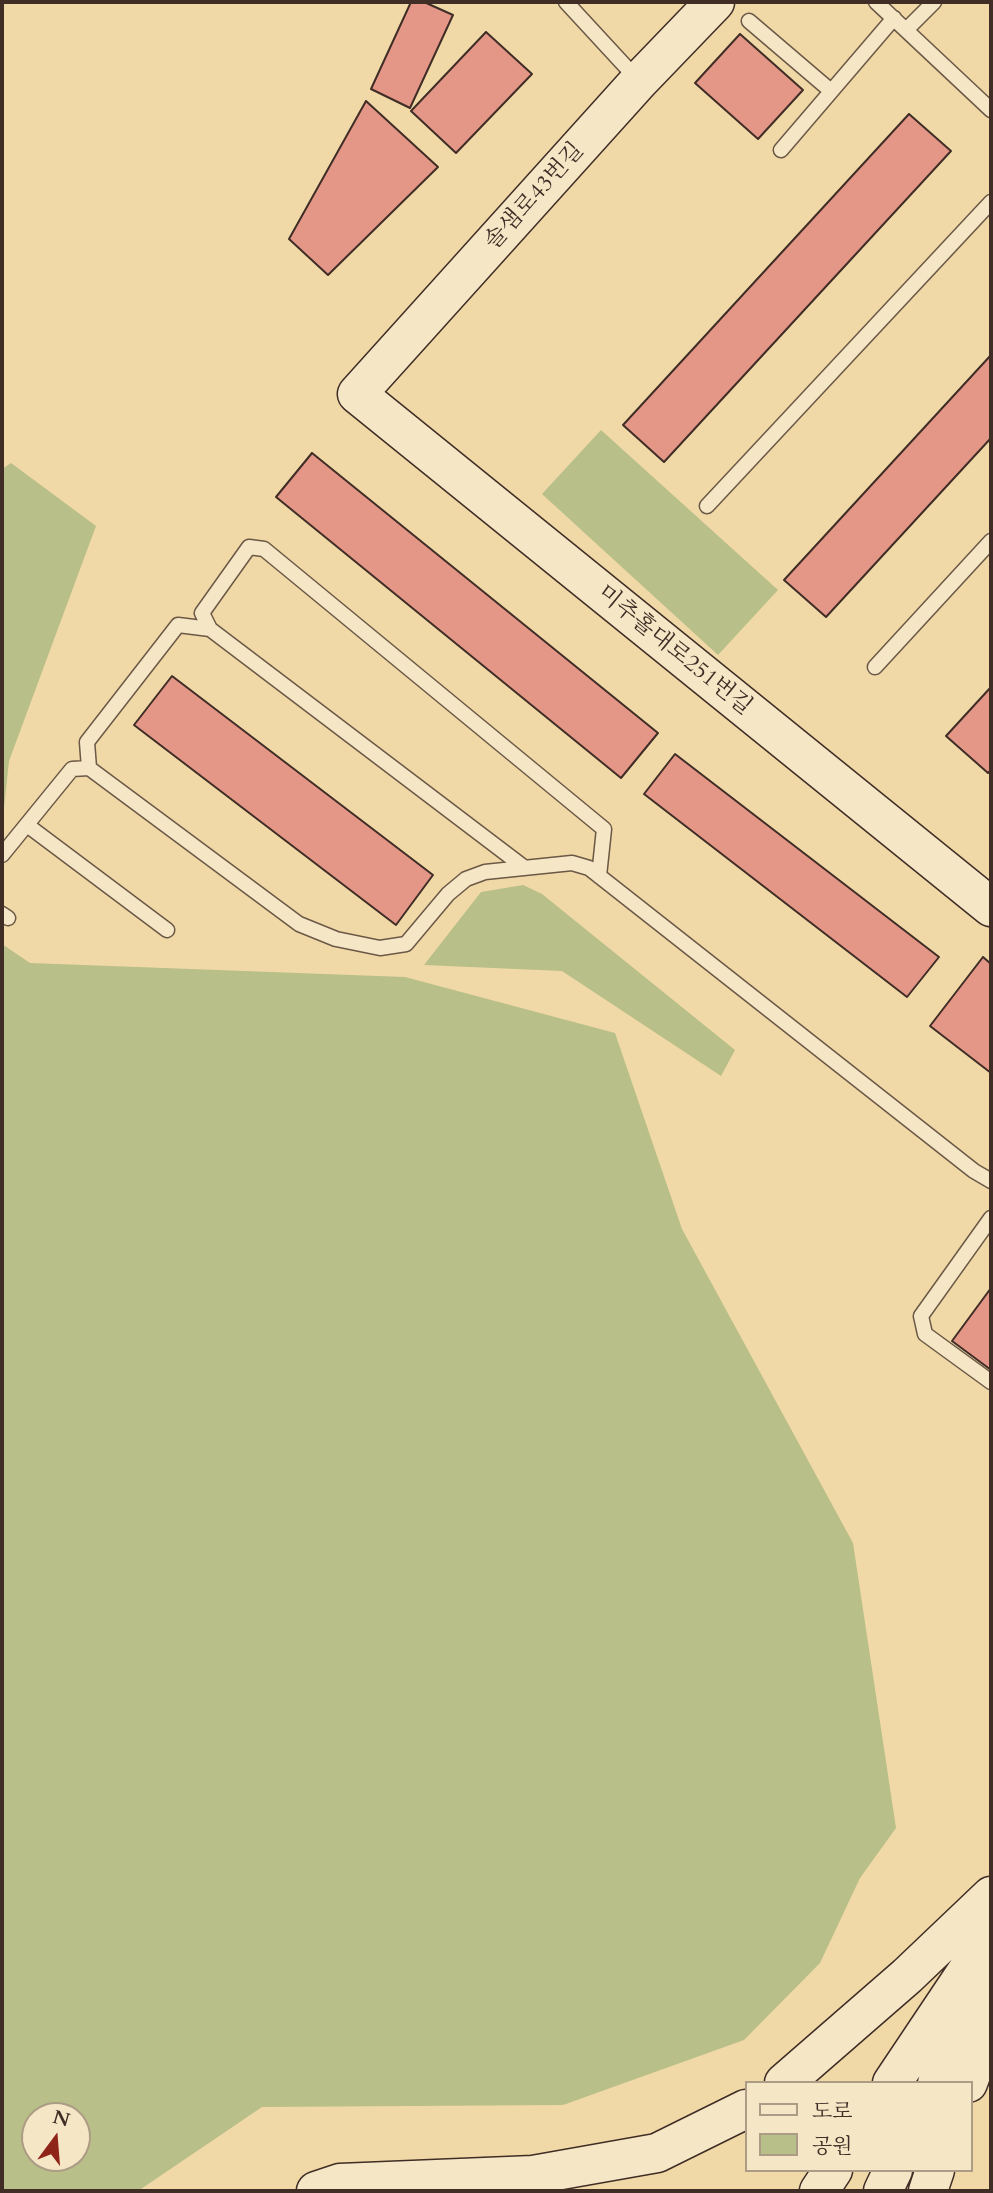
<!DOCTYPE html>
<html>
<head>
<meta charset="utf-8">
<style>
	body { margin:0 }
	#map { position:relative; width:993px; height:2193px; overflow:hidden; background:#f0d9a7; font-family:Cardo,"Noto Serif KR",serif }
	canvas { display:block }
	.frame { position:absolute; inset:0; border:4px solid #3f2d26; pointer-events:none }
	.legend { position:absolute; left:745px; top:2081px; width:228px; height:91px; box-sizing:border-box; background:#f5e6c6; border:2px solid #ac9c86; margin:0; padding:9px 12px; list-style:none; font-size:21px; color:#3f2d26 }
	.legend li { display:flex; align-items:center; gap:14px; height:35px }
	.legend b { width:35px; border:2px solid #ac9c86 }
	.north { position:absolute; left:21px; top:2102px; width:70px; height:70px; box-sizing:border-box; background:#f5e6c6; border:2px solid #ac9c86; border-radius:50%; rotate:16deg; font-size:19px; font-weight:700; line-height:28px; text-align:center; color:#3f2d26 }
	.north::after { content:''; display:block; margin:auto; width:24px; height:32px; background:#8f2418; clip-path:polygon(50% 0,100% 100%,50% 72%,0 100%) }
</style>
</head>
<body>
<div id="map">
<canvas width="993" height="2193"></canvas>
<div class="frame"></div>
<ul class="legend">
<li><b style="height:9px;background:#f5e6c6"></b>도로</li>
<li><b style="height:19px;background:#b8bf88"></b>공원</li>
</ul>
<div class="north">N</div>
</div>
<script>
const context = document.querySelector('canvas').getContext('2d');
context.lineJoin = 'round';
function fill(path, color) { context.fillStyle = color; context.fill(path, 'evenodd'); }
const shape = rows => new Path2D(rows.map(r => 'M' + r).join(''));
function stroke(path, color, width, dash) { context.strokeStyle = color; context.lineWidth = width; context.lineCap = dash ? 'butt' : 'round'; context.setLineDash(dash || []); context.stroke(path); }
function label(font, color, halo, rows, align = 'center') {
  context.font = font + ' Cardo,"Noto Serif KR",serif'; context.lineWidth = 7; context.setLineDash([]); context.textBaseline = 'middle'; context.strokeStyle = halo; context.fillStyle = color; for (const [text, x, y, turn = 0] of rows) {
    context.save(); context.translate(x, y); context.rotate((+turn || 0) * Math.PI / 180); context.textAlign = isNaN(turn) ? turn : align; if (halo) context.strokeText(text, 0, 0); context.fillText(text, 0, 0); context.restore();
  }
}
const green = shape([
	[601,430,778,590,718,655,542,494],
	[11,463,96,526,9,761,2,827,2,469],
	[523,885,542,894,735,1050,721,1076,562,971,424,965,481,892],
	[2,944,30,963,405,977,615,1033,682,1229,853,1543,896,1828,860,1878,820,1963,744,2040,563,2105,262,2107,138,2191,2,2191],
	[77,2116,77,2158,35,2158,35,2116]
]);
const building = shape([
	[411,2,424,2,453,15,410,108,371,89,411,2],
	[486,32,532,74,456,153,411,111,486,32],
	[740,34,803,90,758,139,695,83,740,34],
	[366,101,438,167,328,275,289,239,366,101],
	[909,114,951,151,664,462,623,425,909,114],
	[991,355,991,438,826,617,784,580,991,355],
	[312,453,658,733,621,778,276,497,312,453],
	[172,676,433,875,396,925,134,725,172,676],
	[991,687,991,770,988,773,946,736,991,687],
	[675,754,939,957,907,997,644,794,675,754],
	[983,957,991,964,991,1073,930,1026,983,957],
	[991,1288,991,1370,952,1341,991,1288]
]);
const lane = shape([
	[566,2,638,80],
	[876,2,991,110],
	[749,21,831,91],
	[906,30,934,2],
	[781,150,894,18],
	[707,506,991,202],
	[875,667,991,541],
	[89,768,87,742,178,625,210,629],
	[27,825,167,930],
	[2,855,72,769,89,768,299,924,336,939,380,948,406,944,448,894,466,879,485,872,572,863,589,868,974,1171,991,1181],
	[525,868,210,629,202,613,249,547,264,549,604,829,599,876],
	[2,914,8,918],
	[991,1218,921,1316,925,1334,991,1382]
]);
const secondary = shape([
	[715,2,639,81,357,394,991,907],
	[784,2083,907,1976,991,1896],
	[892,2083,991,1935],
	[937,2083,991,1973],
	[968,2083,989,2026],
	[316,2191,340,2183,533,2175,657,2153,746,2109],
	[819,2191,833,2170],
	[883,2191,893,2170],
	[928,2191,935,2170]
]);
const streetNames = [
	["솔샘로43번길",535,197,-48],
	["미추홀대로251번길",674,651,39]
];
fill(green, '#b8bf88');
fill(building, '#e59787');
stroke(building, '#3f2d26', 2);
stroke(lane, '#6b5846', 17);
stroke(secondary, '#3f2d26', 41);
stroke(lane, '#f5e6c6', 14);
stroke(secondary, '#f5e6c6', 38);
label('23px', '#3f2d26', '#f5e6c6', streetNames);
</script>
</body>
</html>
